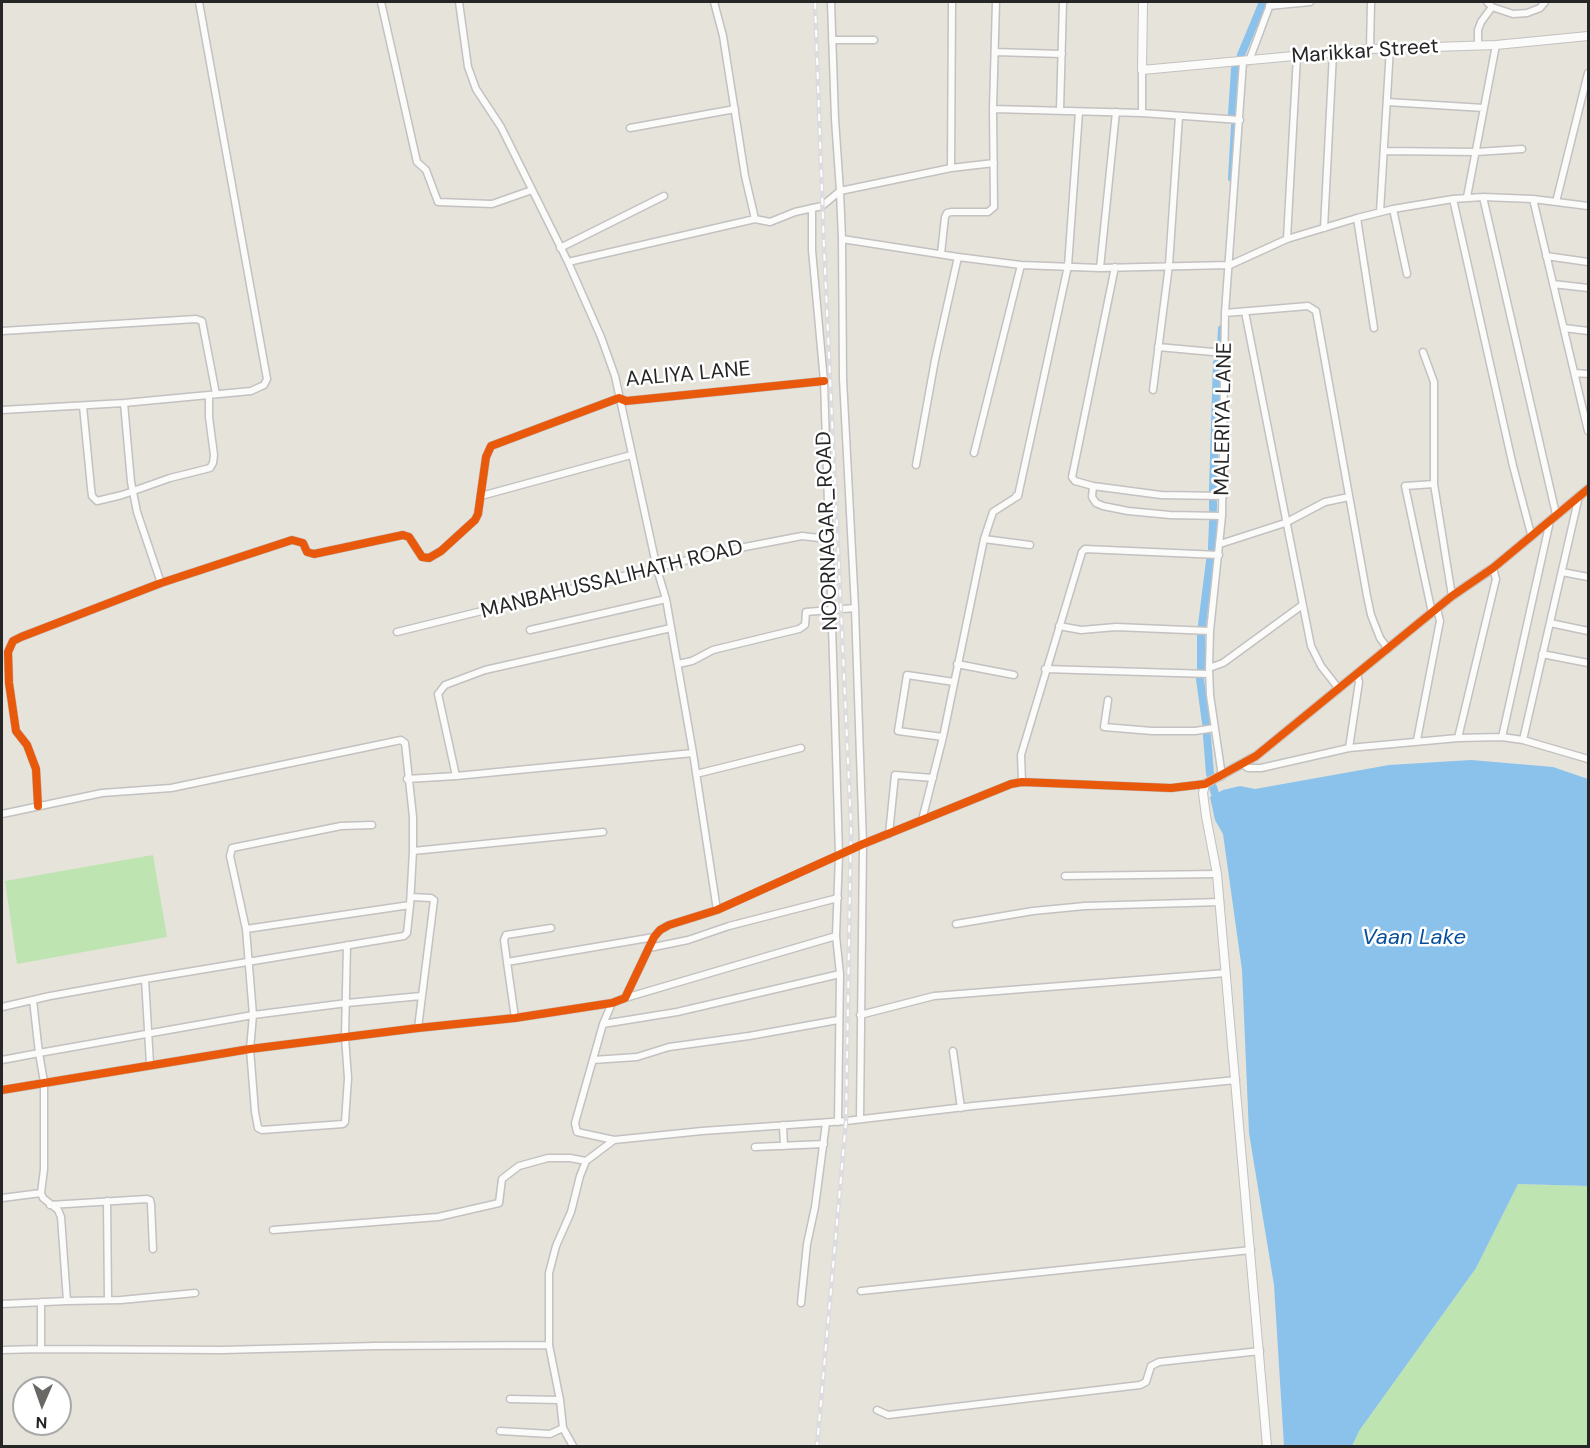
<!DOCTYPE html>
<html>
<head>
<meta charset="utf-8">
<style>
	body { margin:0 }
	#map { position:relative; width:1590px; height:1448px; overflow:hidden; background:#e6e3da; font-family:"DM Sans",sans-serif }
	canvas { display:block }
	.frame { position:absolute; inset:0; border:3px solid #262626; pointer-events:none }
	.north { position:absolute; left:12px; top:1376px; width:60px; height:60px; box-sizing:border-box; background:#fff; border:2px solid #a8a8a8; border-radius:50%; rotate:182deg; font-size:16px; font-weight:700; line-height:24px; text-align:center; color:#262626 }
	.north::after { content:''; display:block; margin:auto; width:21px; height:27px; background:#696865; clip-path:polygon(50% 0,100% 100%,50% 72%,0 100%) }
</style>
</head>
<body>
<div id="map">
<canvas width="1590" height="1448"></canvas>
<div class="frame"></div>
<div class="north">N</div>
</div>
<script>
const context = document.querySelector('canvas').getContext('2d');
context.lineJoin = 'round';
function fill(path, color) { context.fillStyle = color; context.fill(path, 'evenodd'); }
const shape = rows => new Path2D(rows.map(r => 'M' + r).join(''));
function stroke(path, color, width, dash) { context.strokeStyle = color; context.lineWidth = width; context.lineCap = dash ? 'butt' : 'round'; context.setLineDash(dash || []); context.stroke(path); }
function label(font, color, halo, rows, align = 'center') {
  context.font = font + ' "DM Sans",sans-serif'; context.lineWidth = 5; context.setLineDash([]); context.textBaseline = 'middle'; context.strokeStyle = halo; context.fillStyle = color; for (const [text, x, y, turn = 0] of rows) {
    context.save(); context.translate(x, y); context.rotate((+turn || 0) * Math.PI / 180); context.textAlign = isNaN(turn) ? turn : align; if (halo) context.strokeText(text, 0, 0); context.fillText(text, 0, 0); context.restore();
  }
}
const green = shape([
	[153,855,167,937,17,964,5,881],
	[1518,1184,1588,1186,1588,1446,1352,1446,1359,1431,1476,1268]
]);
const water = shape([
	[1471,760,1553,767,1588,779,1588,1186,1518,1184,1476,1268,1359,1431,1352,1446,1284,1446,1274,1285,1249,1133,1242,970,1223,834,1215,820,1210,797,1223,790,1240,786,1255,789,1389,765]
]);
const canal = shape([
	[1241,55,1263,2],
	[1232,114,1235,69],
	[1232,178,1235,126],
	[1221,347,1222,329],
	[1213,490,1217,363,1220,359],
	[1213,509,1213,502],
	[1212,548,1213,522],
	[1202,625,1210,561],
	[1201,668,1201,637],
	[1200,679,1206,723],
	[1207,736,1210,774],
	[1213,787,1215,794]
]);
const minor = shape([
	[381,2,417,162,426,170,438,202,492,204,532,190],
	[459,2,468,67,476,89,501,127,568,262,601,337,615,376,657,569,666,599,693,753,717,910],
	[714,2,723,36,745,176,755,219],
	[1487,2,1492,7,1513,14,1527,13,1540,8,1545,2],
	[1269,6,1310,2],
	[832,40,874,40],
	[1478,45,1478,30,1481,22,1492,7],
	[1370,49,1371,2],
	[995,52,1062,54],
	[1249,61,1271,2],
	[1142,70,1142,113],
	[1387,102,1484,108],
	[993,109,1142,113,1240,120],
	[1060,110,1063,2],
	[630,128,735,109],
	[1384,151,1476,152,1522,149],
	[994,163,951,168,840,191,842,239,958,257,1021,265,1100,268,1230,265,1287,239,1357,218,1393,209,1453,199,1483,197,1533,199,1588,206],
	[951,168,952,2],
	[1467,197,1496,45],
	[1483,197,1556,514],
	[1453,199,1513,466,1531,534],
	[1533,199,1588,431],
	[1556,202,1588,73],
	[812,208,812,250,824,381,834,687,839,855,836,936,840,974,838,1122],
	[1393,209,1407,274],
	[1380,212,1390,48],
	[1357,218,1374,328],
	[1324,228,1333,53],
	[842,239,843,379,855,608,863,844,860,1119],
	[1287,239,1297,56],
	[560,248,664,196],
	[941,254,945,217,947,213,951,212,988,212,994,207,993,109,996,2],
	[1546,256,1588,262],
	[568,262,755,219,770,222,795,212,822,206,840,191,835,119,831,2],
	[1115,267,1072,477,1075,481,1093,486,1161,495,1223,496],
	[1100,268,1116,112],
	[1553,284,1588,288],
	[1245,312,1311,646,1321,666,1339,689],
	[1225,313,1308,306,1316,311,1367,596,1371,615,1380,638,1388,649],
	[1564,328,1588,331],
	[2,331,196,319,202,321,216,394],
	[1158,347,1224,353],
	[1423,352,1434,382,1434,484,1452,596],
	[1575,373,1588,374],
	[1153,390,1169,265,1179,116],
	[124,403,131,482,137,512,161,583],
	[83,406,91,488,92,496,97,501,122,495,170,478,210,468,213,463,214,455,209,417,209,395],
	[2,410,124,403,251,391,264,385,267,379,199,2],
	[974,453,1021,265],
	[916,465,935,360,958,257],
	[1093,486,1092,497,1096,503,1103,506,1128,511,1170,515,1222,516],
	[481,496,631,455],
	[1018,496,1068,266,1079,112],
	[984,539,993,512,1018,496,1016,496],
	[1220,544,1285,523,1325,502,1349,497],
	[1562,572,1588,577],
	[1432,613,1405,486,1434,484],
	[1550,623,1588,631],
	[1059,626,1081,630,1116,627,1210,631],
	[530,630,666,599],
	[397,632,724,551,802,536,828,539],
	[1542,654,1588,663],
	[678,664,692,661,713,650,799,629,805,625,806,612,855,608],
	[957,664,1014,675],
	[1209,668,1223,663,1301,606],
	[1045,669,1209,674],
	[1108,700,1104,727,1152,731,1195,731,1215,728],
	[943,737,898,731,907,675,954,682],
	[1502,737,1550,521],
	[1458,738,1496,579,1493,568],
	[1417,740,1440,621,1437,609],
	[1523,740,1579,496],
	[1349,748,1359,682,1357,674],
	[1242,764,1248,768,1261,768,1349,748,1458,738,1502,737,1523,740,1588,759],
	[696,774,801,748],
	[456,776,438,694,445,685,485,670,671,628],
	[1222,776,1210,695,1209,668,1210,631,1222,516,1225,313,1243,62],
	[407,779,456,776,693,753],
	[1022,782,1021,755,1082,552,1085,549,1219,555],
	[38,806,36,769,27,745,16,731,9,683,8,652,13,641,21,637,161,583,292,540,303,543,307,552,314,554,403,535,409,537,422,557,429,558,441,551,475,520,478,514,486,457,491,446,619,398,626,401,824,381],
	[2,814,102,793,171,788,401,740,405,743,413,817,413,851,410,905,407,933,404,936,145,979,50,996,2,1007],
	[922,820,943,737,984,539,1030,545],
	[889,834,895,775,933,778],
	[413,851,603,832],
	[1065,876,1217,874],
	[411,897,431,898,434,900,418,1028],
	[956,924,1033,911,1085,906,1220,902],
	[246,929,230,856,232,848,341,826,372,825],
	[347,945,345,1037,348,1078,345,1122,343,1124,262,1130,258,1128,255,1112,250,1049,253,1015,246,929,410,905],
	[649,948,688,940,729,926,838,898],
	[507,962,654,937],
	[145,979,150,1064],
	[625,998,836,936],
	[612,1003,603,1024,575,1123,577,1132,614,1140,702,1131,846,1121,973,1106,1236,1080],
	[860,1015,934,996,1226,973],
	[515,1018,507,962,504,940,506,935,551,928],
	[603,1024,677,1012,840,974],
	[953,1051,961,1108],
	[2,1060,39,1053,33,1000],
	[593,1060,637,1057,669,1047,749,1036,838,1020],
	[2,1090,250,1049,418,1028,515,1018,612,1003,625,998,654,937,660,930,669,925,717,910,863,844,1011,784,1022,782,1171,788,1205,784],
	[783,1125,784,1146],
	[755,1147,824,1144],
	[2,1198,41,1193],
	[107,1201,108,1300],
	[50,1205,147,1199,150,1200,151,1204,153,1249],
	[273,1230,438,1217,499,1203,502,1179,519,1166,548,1158,570,1158,586,1161],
	[861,1291,1251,1250],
	[67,1301,121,1300,195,1293],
	[801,1303,807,1244,815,1207,826,1123],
	[2,1304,67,1301,61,1217,58,1210,43,1198,41,1193,44,1169,44,1082,39,1053,253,1015,347,1003,421,996],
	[41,1349,41,1302],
	[2,1350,41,1349,222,1350,375,1346,549,1345],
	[510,1399,560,1400],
	[877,1410,888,1415,1140,1385,1146,1382,1151,1366,1159,1362,1260,1351],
	[500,1431,550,1434,563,1428],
	[573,1446,563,1428,560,1400,549,1345,549,1273,556,1246,571,1212,580,1176,586,1161,614,1140]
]);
const tertiary = shape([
	[1143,2,1142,70,1370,49,1496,45,1588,36],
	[1267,1446,1217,874,1206,816,1203,793,1205,784,1256,756,1452,596,1493,568,1588,489]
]);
const rail = shape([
	[815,2,824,248,851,825,846,1121,817,1446]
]);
const cycleway = shape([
	[38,806,36,769,27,745,16,731,9,683,8,652,13,641,21,637,161,583,292,540,303,543,307,552,314,554,403,535,409,537,422,557,429,558,441,551,475,520,478,514,486,457,491,446,619,398,626,401,824,381],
	[2,1090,250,1049,418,1028,515,1018,612,1003,625,998,654,937,660,930,669,925,717,910,863,844,1011,784,1022,782,1171,788,1205,784,1256,756,1452,596,1493,568,1588,489]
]);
const streetNames = [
	["Marikkar Street",1365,52,-4],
	["AALIYA LANE",688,375,-5],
	["MALERIYA LANE",1224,419,-89],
	["NOORNAGAR_ROAD",828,531,-92],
	["MANBAHUSSALIHATH ROAD",612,580,-14]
];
const waterNames = [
	["Vaan Lake",1414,938]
];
fill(green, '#bee4b1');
fill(water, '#8ac2ec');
stroke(canal, '#8ac2ec', 8);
stroke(minor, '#c3c1c1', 9);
stroke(tertiary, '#c3c1c1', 10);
stroke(minor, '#fbfbf9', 6);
stroke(tertiary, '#fbfbf9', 8);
stroke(rail, '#dcdbdd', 4.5);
stroke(rail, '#fff', 2, [7]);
stroke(cycleway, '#e8590c', 8);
label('21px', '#262626', '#fff', streetNames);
label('italic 22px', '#074e9a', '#fff', waterNames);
</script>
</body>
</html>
